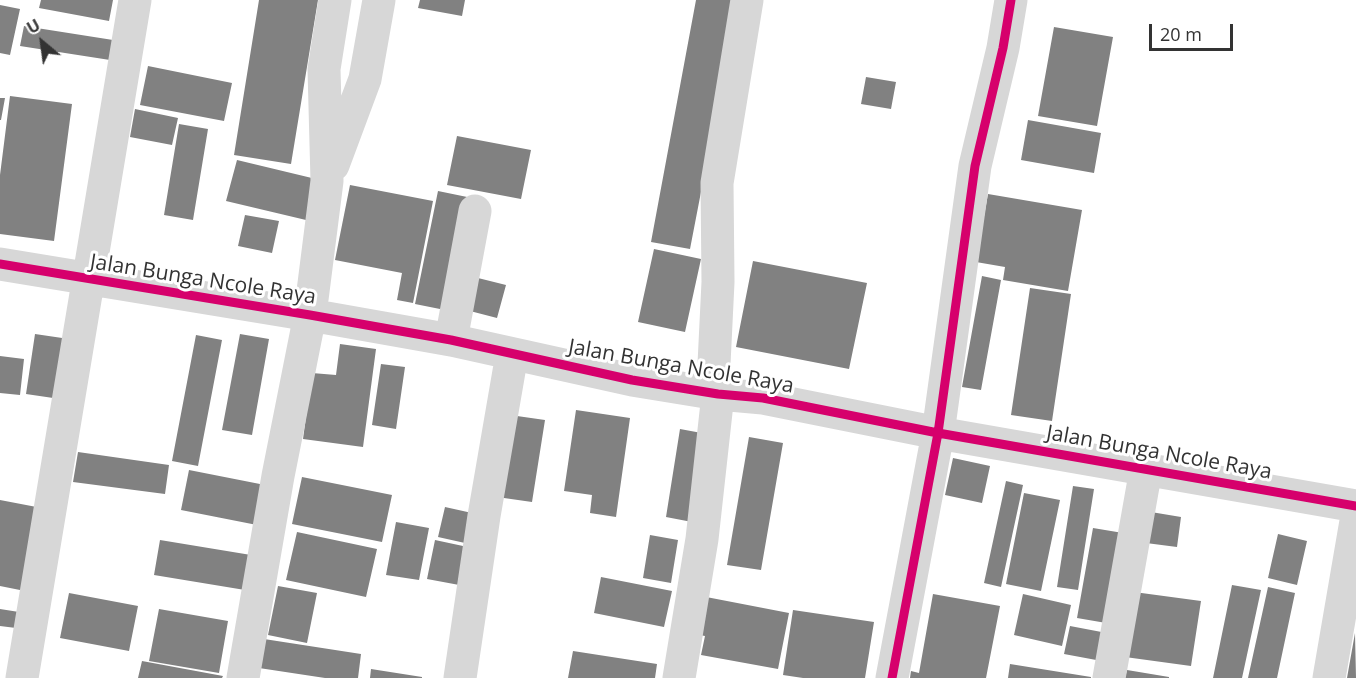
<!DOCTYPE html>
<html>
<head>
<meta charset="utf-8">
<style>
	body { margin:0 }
	#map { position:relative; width:1356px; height:678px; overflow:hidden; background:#fff; font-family:"Open Sans",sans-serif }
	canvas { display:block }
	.north { position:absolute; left:12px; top:12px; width:60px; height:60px; -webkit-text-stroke:4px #fff; paint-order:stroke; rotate:331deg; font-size:16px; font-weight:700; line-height:24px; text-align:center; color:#333 }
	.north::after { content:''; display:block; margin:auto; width:21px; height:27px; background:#333; clip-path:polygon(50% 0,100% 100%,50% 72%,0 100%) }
	.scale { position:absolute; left:1149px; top:24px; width:84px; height:27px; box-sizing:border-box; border:3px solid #333; border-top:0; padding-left:8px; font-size:18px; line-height:21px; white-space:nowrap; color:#333; -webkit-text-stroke:4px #fff; paint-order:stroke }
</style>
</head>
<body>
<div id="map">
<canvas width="1356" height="678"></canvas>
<div class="north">U</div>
<div class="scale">20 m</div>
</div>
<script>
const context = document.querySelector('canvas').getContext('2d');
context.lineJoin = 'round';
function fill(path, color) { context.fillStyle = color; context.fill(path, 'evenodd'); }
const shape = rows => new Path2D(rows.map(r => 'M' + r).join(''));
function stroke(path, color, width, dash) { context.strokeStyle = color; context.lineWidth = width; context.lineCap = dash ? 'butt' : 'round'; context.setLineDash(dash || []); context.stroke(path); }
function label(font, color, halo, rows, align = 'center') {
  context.font = font + ' "Open Sans",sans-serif'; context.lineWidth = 6; context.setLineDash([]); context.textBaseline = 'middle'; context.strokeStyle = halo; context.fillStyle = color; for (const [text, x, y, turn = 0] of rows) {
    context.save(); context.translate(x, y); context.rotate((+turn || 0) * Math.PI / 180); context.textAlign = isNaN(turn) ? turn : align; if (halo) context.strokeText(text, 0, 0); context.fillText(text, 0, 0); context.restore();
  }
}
const building = shape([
	[41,0,113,0,109,21,39,8],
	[259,0,318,0,291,164,234,155],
	[420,0,465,0,462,16,418,8],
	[696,0,738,0,690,249,651,242],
	[0,5,20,9,10,55,0,53],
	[24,26,113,40,110,60,20,46],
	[1054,27,1113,37,1097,126,1038,116],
	[148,66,232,83,224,121,140,105],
	[866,77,896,82,891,109,861,104],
	[10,96,72,104,54,241,0,234,0,175],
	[0,98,5,98,1,120,0,120],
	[135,109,178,118,172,145,130,137],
	[1028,120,1101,133,1094,173,1021,160],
	[179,124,208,129,193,220,164,215],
	[457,136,531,150,521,199,447,185],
	[237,160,316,179,306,220,226,201],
	[350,185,433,201,413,303,397,300,402,273,335,260],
	[438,191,472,198,450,311,415,304],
	[988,194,1082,210,1068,291,1003,280,1005,267,976,262],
	[245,215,279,221,272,253,238,246],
	[654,249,701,259,685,332,638,322],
	[753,261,867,283,849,369,736,347],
	[982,276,1001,280,981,390,962,387],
	[478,278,506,285,497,318,470,311],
	[1030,288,1071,294,1052,421,1011,415],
	[35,334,69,339,60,399,26,394],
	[240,334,269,339,252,435,222,430],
	[196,335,222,340,198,466,172,461],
	[340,344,376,349,363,447,303,439,312,373,336,375],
	[0,356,24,359,20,395,0,393],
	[381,364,405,367,396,429,372,425],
	[576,410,630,418,616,517,590,513,592,495,564,491],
	[510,415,545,420,532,502,497,497],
	[680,429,707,434,692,522,666,517],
	[749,437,783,443,761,570,727,565],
	[78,452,169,465,165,494,73,482],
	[953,458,990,466,982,503,945,495],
	[189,470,265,485,257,525,181,510],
	[302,477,392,495,382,542,292,524],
	[1006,481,1023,485,1001,587,984,583],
	[1073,486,1094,489,1078,590,1057,587],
	[1024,493,1060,500,1041,591,1006,584],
	[0,500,47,509,30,592,0,586],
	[445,507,481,515,474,545,438,537],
	[1151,512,1181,517,1177,547,1146,543],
	[396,522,429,528,419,580,386,575],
	[1093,528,1129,534,1112,624,1077,618],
	[297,532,377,549,366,597,286,580],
	[1278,534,1307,541,1297,585,1268,578],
	[650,535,678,540,671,583,643,578],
	[160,540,251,555,245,590,154,575],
	[435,540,477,549,470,587,427,579],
	[601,577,672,591,664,627,594,613],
	[1232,585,1261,590,1242,678,1213,678],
	[278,586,317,593,307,643,268,635],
	[1268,587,1295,593,1277,678,1248,678],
	[1134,592,1201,601,1191,666,1125,657],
	[69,593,138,606,129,651,60,638],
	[933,594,1000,606,986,678,910,678,911,671,919,673],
	[1023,594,1071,605,1062,646,1014,635],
	[701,596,789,613,778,669,701,655,705,636,694,634],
	[0,609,19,612,16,628,0,626],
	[159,609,228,621,219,673,149,661],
	[793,610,874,622,865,678,803,678,783,675],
	[1070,626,1112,634,1107,662,1064,654],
	[1355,633,1356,678,1347,678],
	[264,639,361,654,358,678,325,678,259,668],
	[573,651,657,664,655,678,568,678],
	[142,661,223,676,222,678,138,678],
	[1010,664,1091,677,1091,678,1008,678],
	[371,669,422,677,422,678,370,678],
	[1127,670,1169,677,1169,678,1125,678]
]);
const minor = shape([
	[333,165,365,79,379,0],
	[0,264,310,315,451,340,632,380,718,394,763,398,938,433,1356,506],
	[451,340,475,211],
	[22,678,135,0],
	[243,678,278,476,310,315,327,181,324,69,335,0],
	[460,678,484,516,512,354],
	[679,678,702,539,718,394,714,364,718,282,717,183,747,0],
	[892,678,938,433,975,166,1003,48,1011,0],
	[1109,678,1146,469],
	[1329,678,1356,521]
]);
const cycleway = shape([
	[0,264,310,315,451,340,632,380,718,394,763,398,938,433,1356,506],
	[892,678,938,433,975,166,1003,48,1011,0]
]);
const streetNames = [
	["Jalan Bunga Ncole Raya",203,280,9],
	["Jalan Bunga Ncole Raya",681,367,10],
	["Jalan Bunga Ncole Raya",1159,453,10]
];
fill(building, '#818181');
stroke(minor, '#d7d7d7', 33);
stroke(cycleway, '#d6006c', 9);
label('21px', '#333', '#fff', streetNames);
</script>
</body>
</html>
